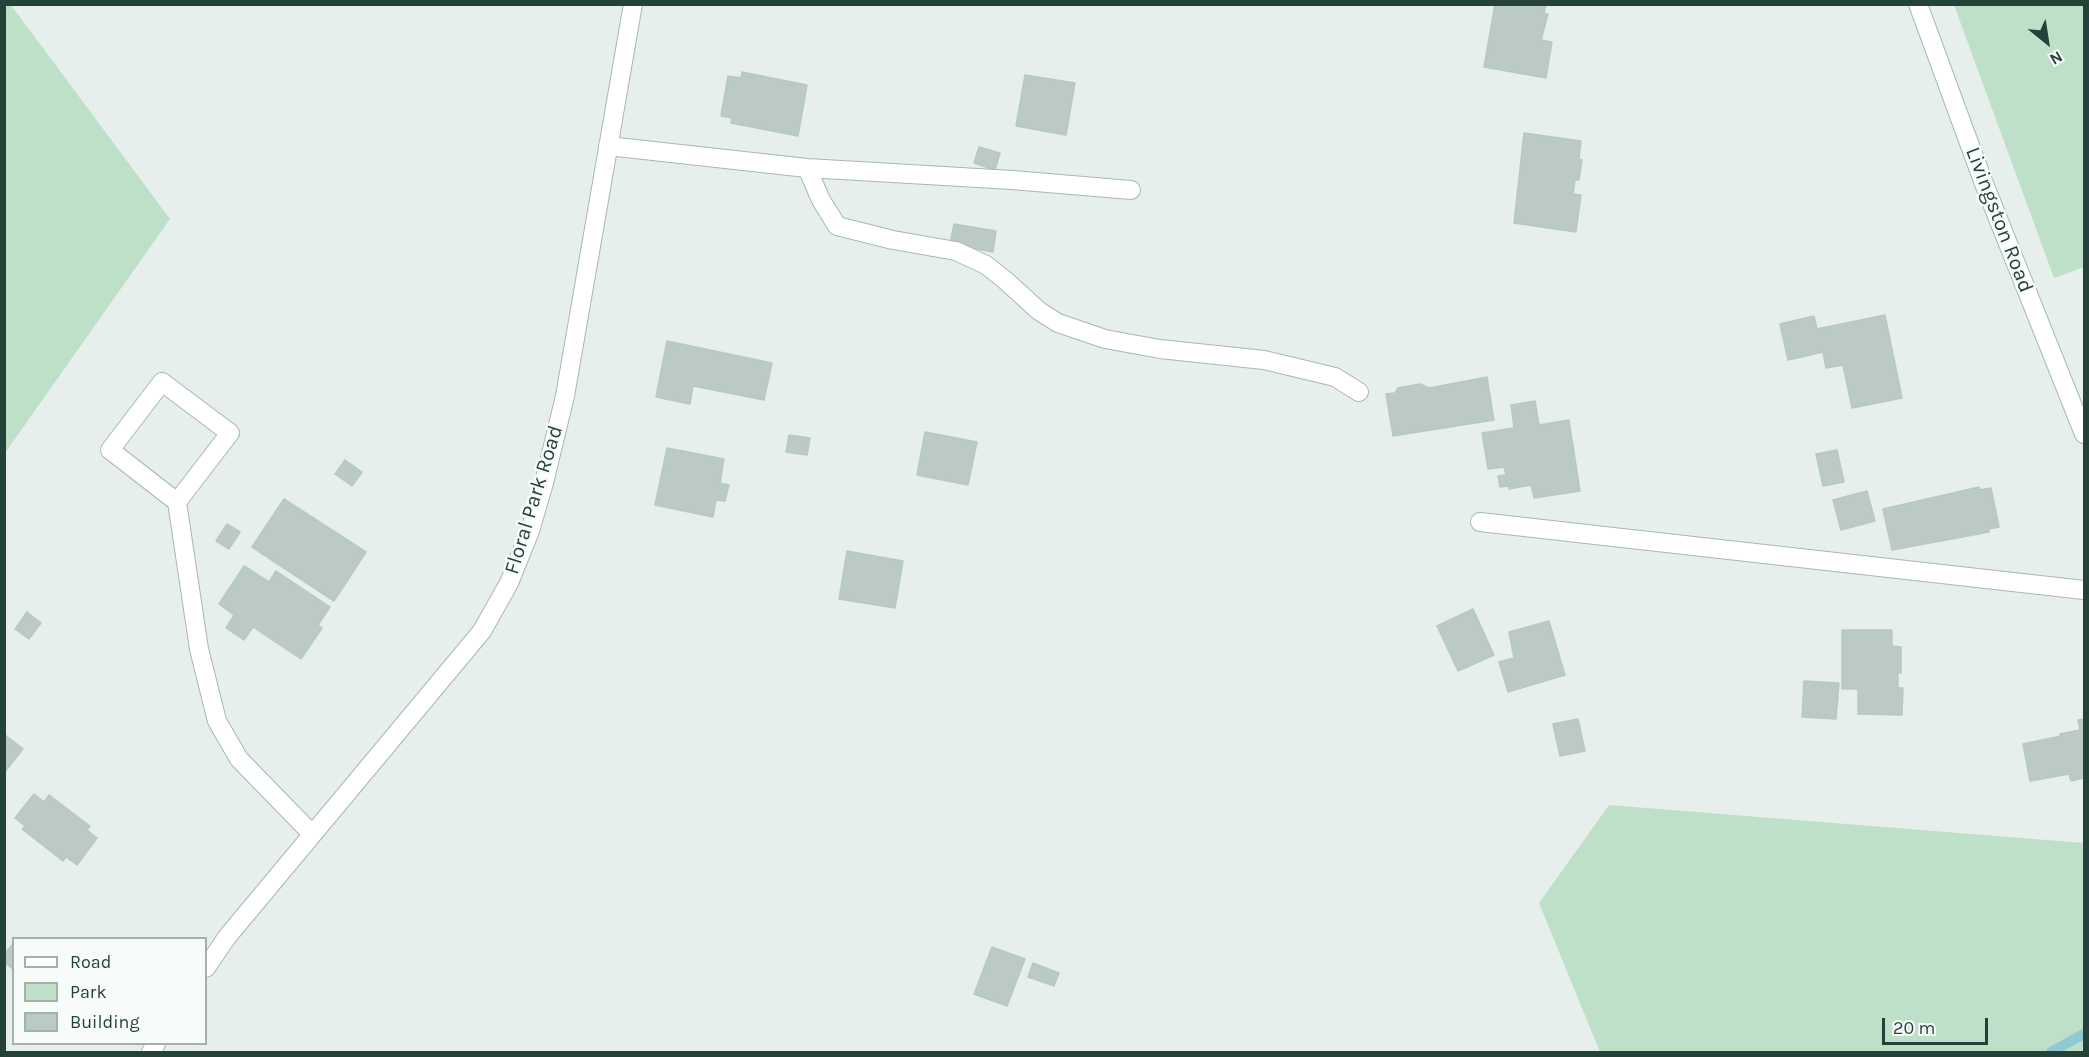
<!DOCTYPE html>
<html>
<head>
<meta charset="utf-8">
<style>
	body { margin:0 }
	#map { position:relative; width:2089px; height:1057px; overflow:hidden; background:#e6efeb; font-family:Karla,sans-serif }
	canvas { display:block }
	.frame { position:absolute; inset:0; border:6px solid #24423a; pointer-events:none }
	.legend { position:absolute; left:12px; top:937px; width:195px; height:108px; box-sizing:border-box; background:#f7fbf9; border:2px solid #a3b1ad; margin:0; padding:8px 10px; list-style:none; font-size:18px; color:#24423a }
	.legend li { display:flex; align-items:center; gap:12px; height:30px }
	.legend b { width:30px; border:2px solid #a3b1ad }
	.north { position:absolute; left:2017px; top:12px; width:60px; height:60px; -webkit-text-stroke:4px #f7fbf9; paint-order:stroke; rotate:150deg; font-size:16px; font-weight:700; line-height:24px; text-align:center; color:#24423a }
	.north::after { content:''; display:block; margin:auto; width:21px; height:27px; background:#24423a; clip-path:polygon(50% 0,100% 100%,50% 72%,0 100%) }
	.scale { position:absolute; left:1882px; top:1018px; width:106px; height:27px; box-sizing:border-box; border:3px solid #24423a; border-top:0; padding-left:8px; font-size:18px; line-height:21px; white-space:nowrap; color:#24423a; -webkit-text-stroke:4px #f7fbf9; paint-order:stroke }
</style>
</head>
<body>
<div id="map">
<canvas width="2089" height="1057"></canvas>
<div class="frame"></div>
<ul class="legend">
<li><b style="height:8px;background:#fff"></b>Road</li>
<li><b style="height:16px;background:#bfe0c8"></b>Park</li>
<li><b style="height:16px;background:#bbcac4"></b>Building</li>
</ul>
<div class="north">N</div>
<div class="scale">20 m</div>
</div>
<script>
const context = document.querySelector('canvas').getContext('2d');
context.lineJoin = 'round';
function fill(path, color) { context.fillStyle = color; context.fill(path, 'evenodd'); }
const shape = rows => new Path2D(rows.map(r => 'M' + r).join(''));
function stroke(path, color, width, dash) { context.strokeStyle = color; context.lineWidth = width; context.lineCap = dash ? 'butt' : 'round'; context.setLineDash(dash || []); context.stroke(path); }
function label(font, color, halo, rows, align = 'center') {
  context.font = font + ' Karla,sans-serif'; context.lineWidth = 5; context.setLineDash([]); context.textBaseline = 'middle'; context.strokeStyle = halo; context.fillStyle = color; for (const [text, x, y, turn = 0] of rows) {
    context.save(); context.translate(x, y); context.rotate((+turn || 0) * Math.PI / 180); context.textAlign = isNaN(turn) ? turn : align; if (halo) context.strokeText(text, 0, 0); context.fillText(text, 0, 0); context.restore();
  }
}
const green = shape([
	[11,5,170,219,5,453,4,5],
	[1954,5,2084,5,2084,267,2054,278],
	[1609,805,2084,843,2084,1052,1600,1052,1539,903]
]);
const stream = shape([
	[2051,1052,2084,1034]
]);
const building = shape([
	[1495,4,1546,4,1544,14,1548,14,1541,40,1552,42,1546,78,1484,67,1495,4],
	[742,72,807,85,798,136,731,123,732,118,721,116,728,76,741,78,742,72],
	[1025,75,1075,83,1066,135,1016,126,1025,75],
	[1524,133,1581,141,1579,159,1582,160,1579,180,1575,180,1573,194,1581,195,1576,232,1514,223,1524,133],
	[979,147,1000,153,995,170,974,163,979,147],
	[954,224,996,231,993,252,950,244,954,224],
	[1885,315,1902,398,1852,408,1843,365,1826,368,1823,352,1788,360,1780,324,1814,316,1817,329,1885,315],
	[667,341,772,363,764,400,693,386,690,404,656,397,667,341],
	[1487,377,1494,420,1393,436,1386,394,1395,393,1398,388,1420,384,1429,388,1487,377],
	[1535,401,1539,425,1569,420,1580,491,1534,498,1531,485,1509,489,1509,486,1500,487,1498,476,1506,475,1504,467,1488,469,1482,433,1514,428,1511,405,1535,401],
	[925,432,977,442,968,485,917,475,925,432],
	[789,435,810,438,807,455,786,452,789,435],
	[667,448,724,459,720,483,729,485,725,501,716,500,713,517,655,505,667,448],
	[1837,450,1844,482,1823,486,1816,454,1837,450],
	[345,460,362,472,352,486,335,474,345,460],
	[1979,487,1980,490,1991,488,1999,527,1989,529,1989,532,1892,550,1883,509,1979,487],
	[1867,491,1875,521,1841,530,1833,500,1867,491],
	[284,499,366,552,334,601,252,547,284,499],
	[227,524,240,532,229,549,216,541,227,524],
	[847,551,903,561,895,608,839,599,847,551],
	[244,566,269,582,276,571,330,607,318,625,322,628,301,659,253,627,244,640,226,628,234,615,219,604,244,566],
	[1473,609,1494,655,1458,671,1437,626,1473,609],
	[27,612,41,623,29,639,15,629,27,612],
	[1549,621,1565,675,1508,692,1499,662,1514,658,1509,632,1549,621],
	[1842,630,1892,630,1892,646,1901,647,1901,673,1898,672,1898,688,1903,688,1902,715,1858,714,1858,689,1842,689,1842,630],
	[1804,681,1839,683,1836,719,1802,717,1804,681],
	[1578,719,1585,751,1560,756,1553,724,1578,719],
	[2084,719,2084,778,2071,781,2069,774,2030,781,2023,744,2061,736,2060,734,2080,730,2078,720,2084,719],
	[4,734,23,749,4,773,4,734],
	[34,794,44,802,49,795,90,826,87,830,97,838,77,865,66,857,63,861,22,829,25,826,15,818,34,794],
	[14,943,14,970,4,962,4,954,14,943],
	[992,947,1025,959,1007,1006,974,994,992,947],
	[1033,963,1059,973,1054,986,1028,977,1033,963]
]);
const lane = shape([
	[177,502,230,433,162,382,110,450,177,502,199,649,217,721,239,759,312,834]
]);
const street = shape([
	[608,146,807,168,1012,180,1131,190],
	[807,168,821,200,837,226,893,240,956,251,986,265,1005,280,1039,311,1058,323,1105,339,1160,349,1264,360,1335,377,1359,392],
	[1480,522,2084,590],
	[206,968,227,937,482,631,509,583,530,531,544,483,565,396,633,4],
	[151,1052,156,1044]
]);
const secondary = shape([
	[1918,4,1983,181,2084,434]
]);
const streetNames = [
	["Livingston Road",1999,220,69],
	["Floral Park Road",534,500,-73]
];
fill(green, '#bfe0c8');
stroke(stream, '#8ec9d4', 10);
fill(building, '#bbcac4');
stroke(building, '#b8c9c2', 1.5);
stroke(lane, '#a8b8b2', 20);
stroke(street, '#a8b8b2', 20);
stroke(secondary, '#a4bbb3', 20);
stroke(lane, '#fff', 18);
stroke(street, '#fff', 18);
stroke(secondary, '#fff', 18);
label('21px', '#24423a', '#f7fbf9', streetNames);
</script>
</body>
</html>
